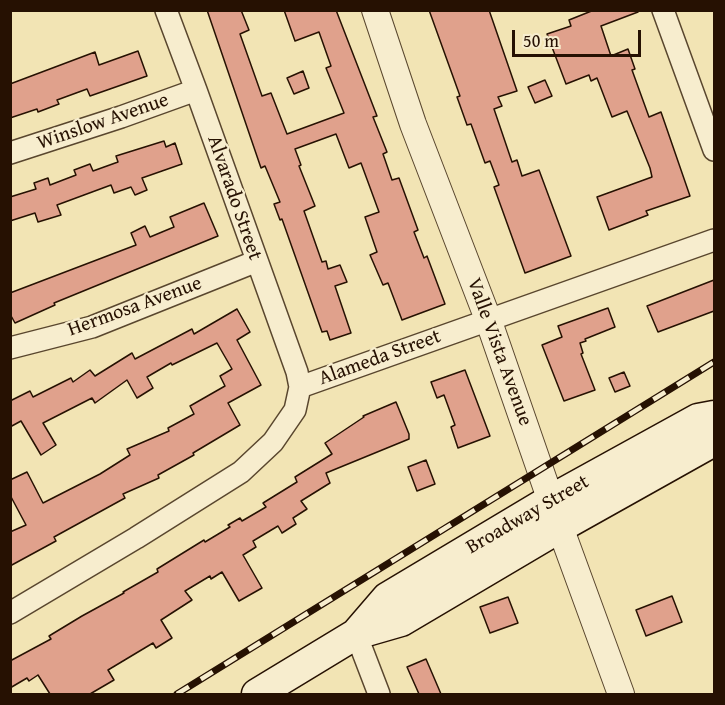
<!DOCTYPE html>
<html>
<head>
<meta charset="utf-8">
<style>
	body { margin:0 }
	#map { position:relative; width:725px; height:705px; overflow:hidden; background:#f2e4b4; font-family:"Gentium Book Plus",serif }
	canvas { display:block }
	.frame { position:absolute; inset:0; border:12px solid #261102; pointer-events:none }
	.scale { position:absolute; left:512px; top:30px; width:129px; height:27px; box-sizing:border-box; border:3px solid #261102; border-top:0; padding-left:8px; font-size:18px; line-height:21px; white-space:nowrap; color:#261102; -webkit-text-stroke:4px #f7edce; paint-order:stroke }
</style>
</head>
<body>
<div id="map">
<canvas width="725" height="705"></canvas>
<div class="frame"></div>
<div class="scale">50 m</div>
</div>
<script>
const context = document.querySelector('canvas').getContext('2d');
context.lineJoin = 'round';
function fill(path, color) { context.fillStyle = color; context.fill(path, 'evenodd'); }
const shape = rows => new Path2D(rows.map(r => 'M' + r).join(''));
function stroke(path, color, width, dash) { context.strokeStyle = color; context.lineWidth = width; context.lineCap = dash ? 'butt' : 'round'; context.setLineDash(dash || []); context.stroke(path); }
function label(font, color, halo, rows, align = 'center') {
  context.font = font + ' "Gentium Book Plus",serif'; context.lineWidth = 4.5; context.setLineDash([]); context.textBaseline = 'middle'; context.strokeStyle = halo; context.fillStyle = color; for (const [text, x, y, turn = 0] of rows) {
    context.save(); context.translate(x, y); context.rotate((+turn || 0) * Math.PI / 180); context.textAlign = isNaN(turn) ? turn : align; if (halo) context.strokeText(text, 0, 0); context.fillText(text, 0, 0); context.restore();
  }
}
const building = shape([
	[207,10,241,10,249,30,240,34,262,96,271,93,287,134,344,113,326,68,331,66,319,32,295,41,284,10,336,10,377,116,373,117,387,152,383,154,392,180,399,178,418,230,414,232,424,258,427,256,445,304,402,320,388,283,383,285,370,255,377,252,365,217,379,212,361,163,349,168,336,134,295,149,301,165,299,166,315,206,304,211,322,262,326,261,328,269,340,265,347,282,335,286,351,333,330,340,327,331,322,332,282,219,280,220,274,204,280,202,265,166,261,168,207,10],
	[429,10,489,10,517,91,498,97,502,106,494,109,512,162,517,160,522,176,539,170,571,256,525,273,494,187,499,185,490,161,485,163,471,124,467,125,457,97,460,96,429,10],
	[594,10,638,10,638,12,601,26,611,56,628,49,635,69,632,70,649,117,661,112,690,196,646,211,648,215,609,230,597,197,652,177,650,168,627,111,612,117,597,78,591,81,589,75,566,84,547,34,571,26,569,20,594,10],
	[138,51,147,76,90,96,87,89,57,100,59,104,38,112,37,109,10,118,10,84,95,52,99,65,138,51],
	[303,71,309,88,294,94,287,78,303,71],
	[545,80,552,96,535,103,528,87,545,80],
	[164,141,166,147,175,143,182,164,142,178,147,190,135,195,131,187,114,193,111,185,57,205,61,215,38,222,35,213,10,221,10,197,36,189,34,183,48,178,50,185,76,175,74,170,90,164,93,171,118,162,116,156,164,141],
	[204,203,218,236,54,303,55,305,15,323,10,314,10,293,136,245,131,233,145,226,150,237,174,227,170,217,204,203],
	[714,280,714,311,658,332,647,306,714,280],
	[608,308,615,327,585,339,586,341,580,343,583,353,581,354,595,390,564,401,542,345,562,337,558,326,608,308],
	[237,309,250,332,237,340,261,385,228,403,240,425,193,453,194,455,158,475,159,478,123,494,125,498,54,537,56,541,10,566,10,532,26,525,10,495,10,480,27,472,43,503,100,474,130,455,127,449,169,431,168,428,194,414,190,406,225,386,220,376,232,369,217,343,172,365,171,363,147,377,153,388,137,398,127,380,95,403,92,398,43,423,56,445,41,455,21,421,10,427,10,401,30,391,33,397,71,378,73,382,90,370,95,376,132,353,135,359,192,329,194,334,237,309],
	[465,370,490,436,458,448,451,427,455,425,444,395,437,398,431,382,465,370],
	[624,372,630,386,615,392,609,378,624,372],
	[396,402,409,434,409,439,326,473,330,483,301,501,307,509,293,518,296,524,282,533,278,526,253,541,256,547,243,555,262,588,239,601,222,572,211,579,210,576,185,591,192,600,161,620,172,638,156,648,153,643,108,670,114,680,90,694,50,694,38,675,29,681,27,678,10,688,10,661,51,639,49,636,82,616,124,593,123,592,158,572,157,569,204,540,205,542,230,527,228,525,240,518,242,521,266,507,263,503,297,482,295,477,332,454,325,443,364,417,363,416,396,402],
	[426,460,435,484,417,491,408,467,426,460],
	[672,596,682,622,646,636,636,610,672,596],
	[508,597,518,623,490,633,480,607,508,597],
	[426,659,441,694,419,694,407,667,426,659]
]);
const minor = shape([
	[663,10,714,150],
	[10,153,121,117,196,90],
	[10,348,92,327,257,261],
	[300,387,714,240],
	[10,613,136,538,241,472,273,442,295,410,300,387,297,372,196,90,166,10],
	[356,634,379,694]
]);
const tertiary = shape([
	[375,10,413,124,488,319,560,527,621,694]
]);
const secondary = shape([
	[356,634,387,598,551,500,698,419,714,416],
	[257,694,356,634,401,621,560,527,710,443,714,438]
]);
const rail = shape([
	[177,694,714,362]
]);
const streetNames = [
	["Winslow Avenue",103,122,-19],
	["Alvarado Street",234,198,71],
	["Hermosa Avenue",135,307,-20],
	["Valle Vista Avenue",499,352,70],
	["Alameda Street",380,358,-20],
	["Broadway Street",528,515,-30]
];
fill(building, '#e0a18c');
stroke(building, '#261102', 1.5);
stroke(minor, '#59462e', 24);
stroke(tertiary, '#59462e', 28);
stroke(secondary, '#261102', 33);
stroke(minor, '#f7edce', 21);
stroke(tertiary, '#f7edce', 26);
stroke(secondary, '#f7edce', 30);
stroke(rail, '#261102', 7);
stroke(rail, '#f7edce', 4.5, [14]);
label('20px', '#261102', '#f7edce', streetNames);
</script>
</body>
</html>
